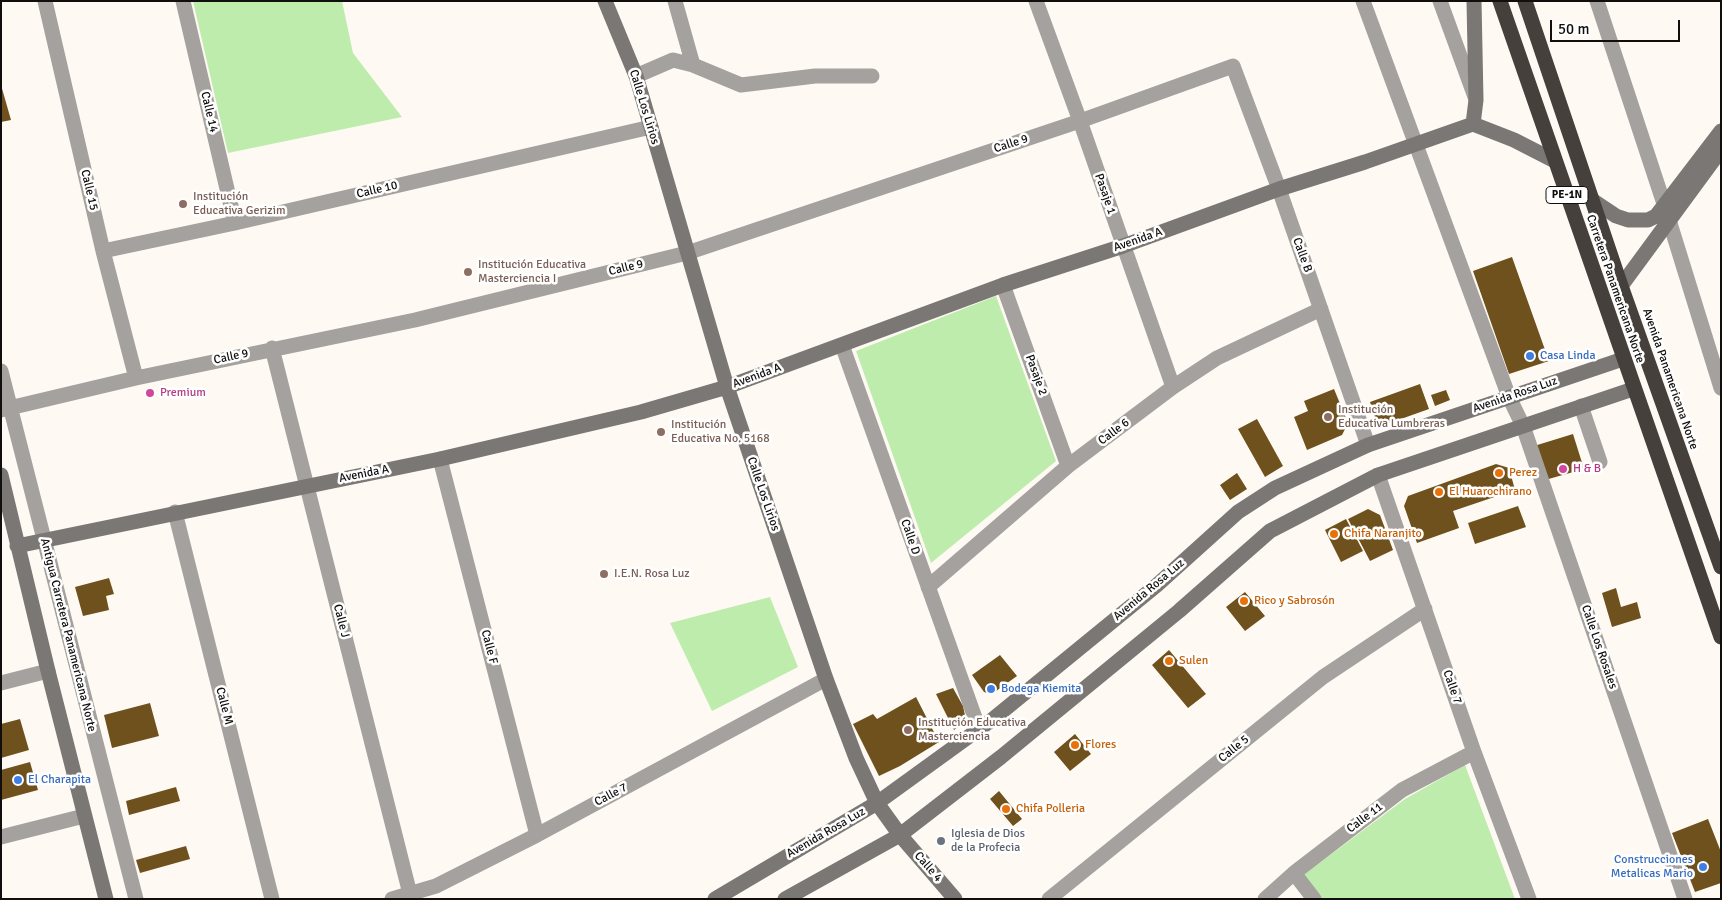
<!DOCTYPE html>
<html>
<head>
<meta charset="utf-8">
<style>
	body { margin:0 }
	#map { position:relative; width:1722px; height:900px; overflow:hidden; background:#fefaf3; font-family:Signika,sans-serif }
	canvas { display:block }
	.frame { position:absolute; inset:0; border:2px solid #100f0d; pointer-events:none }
	.scale { position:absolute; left:1550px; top:20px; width:130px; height:22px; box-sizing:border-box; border:2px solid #100f0d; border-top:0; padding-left:6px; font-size:15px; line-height:18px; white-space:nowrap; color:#100f0d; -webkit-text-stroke:4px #fff; paint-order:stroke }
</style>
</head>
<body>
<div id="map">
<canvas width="1722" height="900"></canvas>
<div class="frame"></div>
<div class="scale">50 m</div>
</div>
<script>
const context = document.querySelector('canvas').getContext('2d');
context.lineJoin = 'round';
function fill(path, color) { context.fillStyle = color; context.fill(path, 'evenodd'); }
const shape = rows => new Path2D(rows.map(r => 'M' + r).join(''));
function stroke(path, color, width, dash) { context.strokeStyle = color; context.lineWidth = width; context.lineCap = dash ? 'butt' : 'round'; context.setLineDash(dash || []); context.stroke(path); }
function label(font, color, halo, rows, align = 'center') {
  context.font = font + ' Signika,sans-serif'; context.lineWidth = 5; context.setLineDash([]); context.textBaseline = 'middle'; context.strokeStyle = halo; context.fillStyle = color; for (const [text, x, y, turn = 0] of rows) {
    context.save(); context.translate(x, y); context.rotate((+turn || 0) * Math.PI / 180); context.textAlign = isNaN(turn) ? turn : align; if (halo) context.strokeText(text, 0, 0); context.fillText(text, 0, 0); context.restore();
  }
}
const green = shape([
	[193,1,342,1,353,53,402,117,228,153],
	[996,296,1056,461,931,563,856,351],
	[770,597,798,667,712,711,670,623],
	[1465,765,1515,899,1320,899,1302,876,1405,799]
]);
const building = shape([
	[1,85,11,120,1,122],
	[1512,257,1549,361,1509,374,1473,271],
	[1420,384,1429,409,1384,425,1376,421,1370,402],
	[1334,389,1348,423,1342,435,1307,450,1294,417,1308,411,1304,401],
	[1446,390,1450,400,1435,406,1431,395],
	[1257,419,1283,466,1265,477,1238,429],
	[1573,434,1584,469,1545,480,1534,446],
	[1496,464,1509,468,1515,490,1453,511,1459,528,1417,543,1404,506,1408,496],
	[1237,473,1247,489,1230,500,1220,485],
	[1518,506,1526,527,1475,544,1468,523],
	[1368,509,1380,515,1393,550,1370,561,1348,519],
	[1346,519,1363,551,1341,562,1325,530],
	[109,578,114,594,106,596,109,610,83,616,75,587],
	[1616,588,1621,607,1637,602,1641,618,1612,627,1602,593],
	[1245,592,1265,616,1245,631,1226,607],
	[1169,650,1206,694,1188,708,1152,665],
	[1000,655,1017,676,992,694,984,692,972,675],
	[953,688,963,706,966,720,954,730,936,694],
	[916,697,939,742,900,766,879,776,853,724,873,714,877,719],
	[150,703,159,736,112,748,104,715],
	[20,719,29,750,1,758,1,724],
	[1075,734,1091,754,1070,771,1054,752],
	[30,762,38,790,1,800,1,770],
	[176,787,180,801,129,815,126,801],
	[999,791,1022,819,1013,826,990,799],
	[1708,819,1721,852,1721,883,1695,892,1672,833],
	[186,846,190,859,140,873,136,860]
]);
const street = shape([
	[45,1,103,251,136,378],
	[183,1,235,223],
	[675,1,693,65],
	[1036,1,1080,121,1173,387],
	[1363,1,1509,397,1523,426,1685,899],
	[1440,1,1475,97],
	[1597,1,1665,207,1721,388],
	[636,76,673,60,693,65,741,85,815,76,872,76],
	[103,251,235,223,651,127],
	[1003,285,1068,466],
	[842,345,979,729],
	[272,348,410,894],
	[1,371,136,899],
	[1581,406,1600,462],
	[1,410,136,378,415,320,687,253,1080,121,1233,66,1279,189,1368,445],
	[440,459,537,835],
	[1378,475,1474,752,1529,899],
	[175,512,272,899],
	[928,587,1068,466,1173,387,1217,358,1321,309],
	[1,683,48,671],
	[1,837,84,816],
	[1294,873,1314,899],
	[392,899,436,886,537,835,826,679],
	[1049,899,1323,677,1425,609],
	[1265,899,1294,873,1402,790,1474,752]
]);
const secondary = shape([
	[605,1,636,76,727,387,826,679,856,758,877,803,900,835,955,899],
	[1473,124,1476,100,1474,1],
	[1592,200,1616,216,1628,220,1648,220,1656,216,1721,131],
	[1621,286,1721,150],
	[1,475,48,671,106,899],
	[17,546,440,459,641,412,727,387,1003,285,1123,246,1279,189,1365,162,1473,124,1514,140,1555,161],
	[715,899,877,803,993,719,1157,585,1238,512,1275,488,1368,445,1623,359],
	[785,899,900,835,1001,757,1179,611,1270,531,1378,475,1633,389]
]);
const highway = shape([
	[1500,1,1721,637],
	[1525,1,1621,286,1721,567]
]);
const markers = [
	[183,204,5,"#8d6e63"],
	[468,272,5,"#8d6e63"],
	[1530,356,5,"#3f7fe0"],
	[150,393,5,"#d1479c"],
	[1328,417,5,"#8d6e63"],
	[661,432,5,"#8d6e63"],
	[1563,469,5,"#d1479c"],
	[1499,473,5,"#e8710a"],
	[1439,492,5,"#e8710a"],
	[1334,534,5,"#e8710a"],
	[604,574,5,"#8d6e63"],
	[1244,601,5,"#e8710a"],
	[1169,661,5,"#e8710a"],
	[991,689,5,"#3f7fe0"],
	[908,730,5,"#8d6e63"],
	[1075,745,5,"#e8710a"],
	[18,780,5,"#3f7fe0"],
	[1006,809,5,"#e8710a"],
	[941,841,5,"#6b7280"],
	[1703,867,5,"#3f7fe0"]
];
const shields = [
	[1567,195,42]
];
const shieldNames = [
	["PE-1N",1567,195]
];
const streetNames = [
	["Calle Los Lirios",644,107,73],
	["Calle 14",209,112,77],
	["Calle 9",1011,144,-18],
	["Calle 15",89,190,77],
	["Calle 10",377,190,-13],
	["Pasaje 1",1105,194,71],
	["Avenida A",1138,240,-19],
	["Calle B",1302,255,70],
	["Calle 9",626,268,-14],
	["Carretera Panamericana Norte",1615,289,71],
	["Calle 9",231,357,-12],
	["Pasaje 2",1036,375,70],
	["Avenida A",757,376,-20],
	["Avenida Panamericana Norte",1670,379,71],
	["Avenida Rosa Luz",1515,395,-19],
	["Calle 6",1114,432,-37],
	["Avenida A",364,474,-11],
	["Calle Los Lirios",763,494,71],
	["Calle D",910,537,71],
	["Avenida Rosa Luz",1149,590,-40],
	["Calle J",341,621,76],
	["Antigua Carretera Panamericana Norte",68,635,76],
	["Calle F",489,647,75],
	["Calle Los Rosales",1599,647,71],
	["Calle 7",1452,687,71],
	["Calle M",224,706,76],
	["Calle 5",1234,749,-39],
	["Calle 7",611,795,-28],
	["Calle 11",1365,818,-37],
	["Avenida Rosa Luz",826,833,-30],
	["Calle 4",928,867,49]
];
const educationNames = [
	["Institución",193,197],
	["Educativa Gerizim",193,211],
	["Institución Educativa",478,265],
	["Masterciencia I",478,279],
	["Institución",1338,410],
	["Educativa Lumbreras",1338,424],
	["Institución",671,425],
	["Educativa No. 5168",671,439],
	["I.E.N. Rosa Luz",614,574],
	["Institución Educativa",918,723],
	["Masterciencia",918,737]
];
const shopNames = [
	["Casa Linda",1540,356],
	["Bodega Kiemita",1001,689],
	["El Charapita",28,780],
	["Construcciones",1693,860,"right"],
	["Metalicas Mario",1693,874,"right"]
];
const hotelNames = [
	["Premium",160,393],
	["H & B",1573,469]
];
const foodNames = [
	["Perez",1509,473],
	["El Huarochirano",1449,492],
	["Chifa Naranjito",1344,534],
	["Rico y Sabrosón",1254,601],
	["Sulen",1179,661],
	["Flores",1085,745],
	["Chifa Polleria",1016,809]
];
const worshipNames = [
	["Iglesia de Dios",951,834],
	["de la Profecia",951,848]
];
fill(green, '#beecad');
fill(building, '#6f511e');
stroke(street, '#a4a19f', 15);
stroke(secondary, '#7b7774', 15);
stroke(highway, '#46403c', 15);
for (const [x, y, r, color] of markers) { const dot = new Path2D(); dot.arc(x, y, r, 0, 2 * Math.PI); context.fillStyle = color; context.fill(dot); stroke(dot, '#fff', 2); }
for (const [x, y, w] of shields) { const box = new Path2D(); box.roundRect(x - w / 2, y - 8.5, w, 17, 4); context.fillStyle = '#fff'; context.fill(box); stroke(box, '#100f0d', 1); }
label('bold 11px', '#100f0d', null, shieldNames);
label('12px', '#100f0d', '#fff', streetNames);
label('12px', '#785e54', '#fff', educationNames, 'left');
label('12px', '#366cbe', '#fff', shopNames, 'left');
label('12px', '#b23c85', '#fff', hotelNames, 'left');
label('12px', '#c56008', '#fff', foodNames, 'left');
label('12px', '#5b616d', '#fff', worshipNames, 'left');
</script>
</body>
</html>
